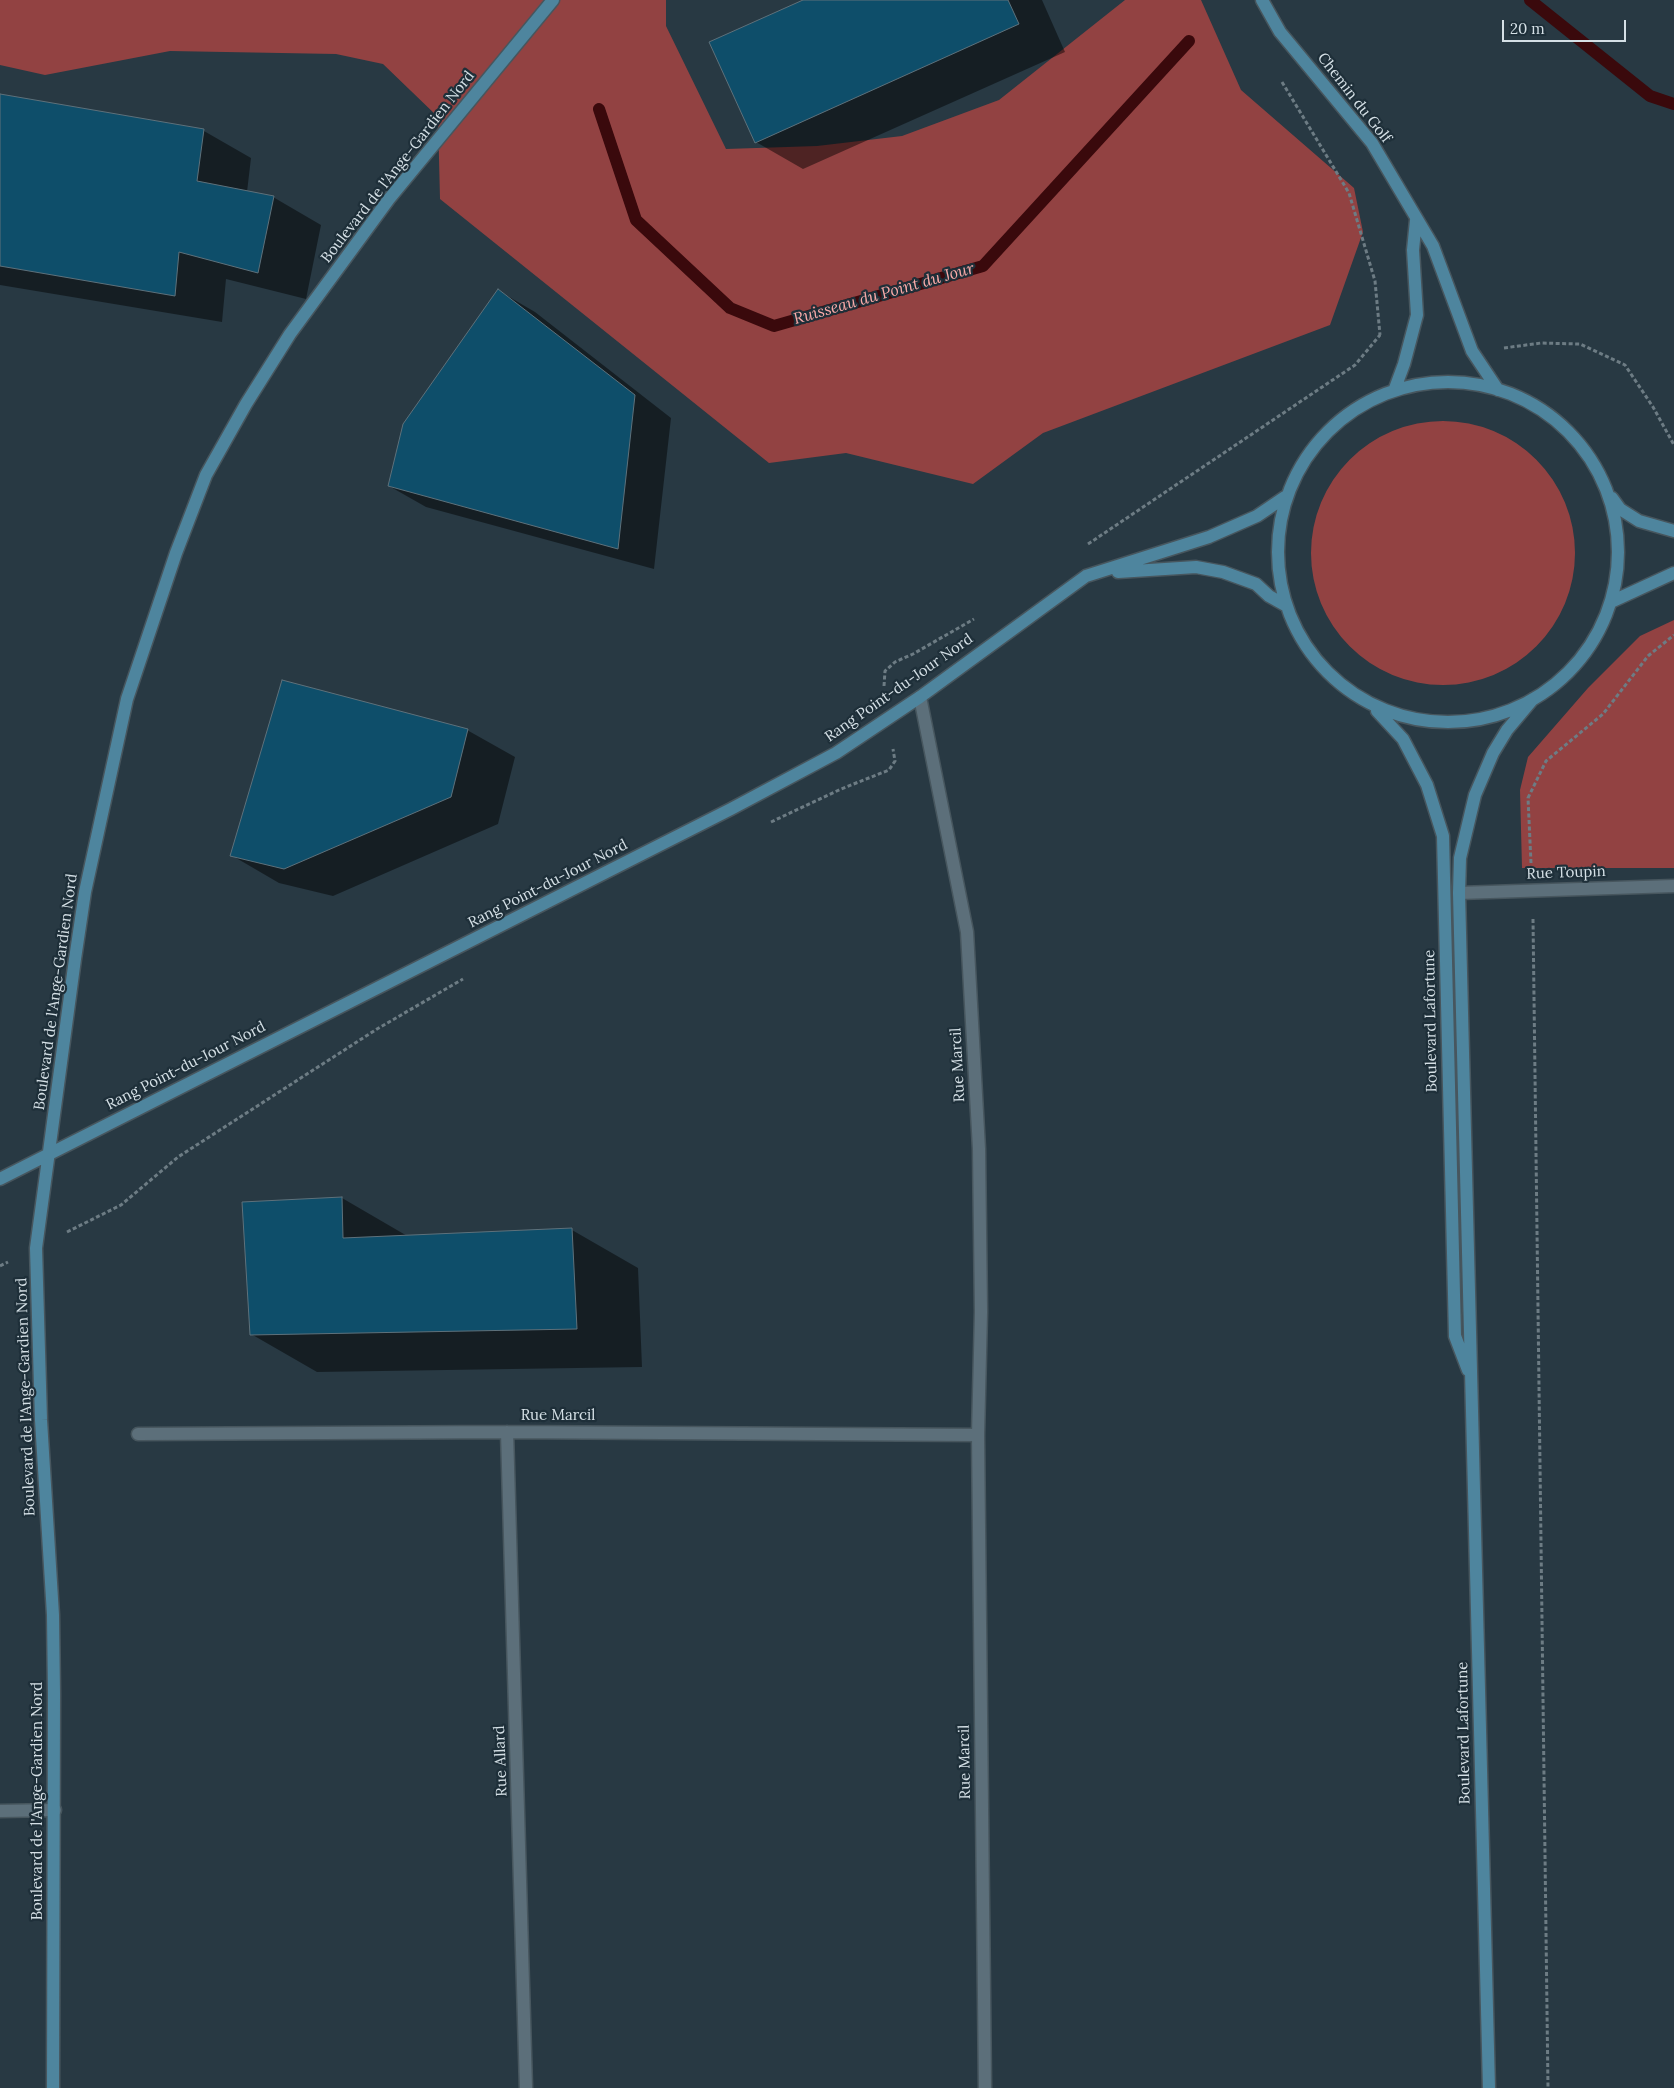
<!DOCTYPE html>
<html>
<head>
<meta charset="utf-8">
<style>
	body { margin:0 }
	#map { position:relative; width:1674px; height:2088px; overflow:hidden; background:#283943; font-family:Lora,serif }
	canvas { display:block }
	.scale { position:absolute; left:1502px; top:20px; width:124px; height:22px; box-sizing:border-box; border:2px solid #d5e0e6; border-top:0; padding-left:6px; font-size:15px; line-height:18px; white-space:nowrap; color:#d5e0e6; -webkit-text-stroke:4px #1e2f39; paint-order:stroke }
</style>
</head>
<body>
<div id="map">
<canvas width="1674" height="2088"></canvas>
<div class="scale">20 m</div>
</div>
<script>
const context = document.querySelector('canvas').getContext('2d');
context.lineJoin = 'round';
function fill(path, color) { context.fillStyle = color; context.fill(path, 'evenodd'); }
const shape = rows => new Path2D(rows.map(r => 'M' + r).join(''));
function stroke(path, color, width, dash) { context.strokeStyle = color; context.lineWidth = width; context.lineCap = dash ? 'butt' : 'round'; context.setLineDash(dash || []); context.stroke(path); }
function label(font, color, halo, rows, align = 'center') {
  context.font = font + ' Lora,serif'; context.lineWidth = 4.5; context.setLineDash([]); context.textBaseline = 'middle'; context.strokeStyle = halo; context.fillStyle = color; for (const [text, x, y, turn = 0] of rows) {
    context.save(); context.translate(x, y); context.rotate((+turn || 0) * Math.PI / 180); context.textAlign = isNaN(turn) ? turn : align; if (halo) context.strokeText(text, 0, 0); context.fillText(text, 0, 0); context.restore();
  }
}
const green = shape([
	[0,0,666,0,666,26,726,149,817,146,902,136,999,100,1125,0,1201,0,1241,90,1354,188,1363,232,1330,325,1043,433,973,484,846,453,769,463,440,199,438,117,383,64,336,54,170,51,45,75,0,65],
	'1311 553a132 132 0 1 1 264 0a132 132 0 1 1-264 0Z',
	[1674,620,1674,868,1522,868,1520,790,1528,757,1588,688,1640,636]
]);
const shadow = shape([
	[806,0,1042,0,1065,52,803,169,756,142],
	[0,95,204,131,251,158,247,192,273,197,321,225,306,299,226,279,222,322,0,285],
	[499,291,535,312,671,418,654,569,426,507,389,486],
	[467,730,515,757,498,824,333,896,279,883,231,855],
	[342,1198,409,1237,572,1230,638,1268,642,1367,317,1372,251,1334,243,1203]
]);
const stream = shape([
	[1530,0,1650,96,1674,104],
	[599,109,636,220,730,308,774,326,983,266,1189,41]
]);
const building = shape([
	[803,0,1008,0,1019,24,755,143,709,42,803,0],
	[0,94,204,129,197,181,274,196,258,273,179,252,175,296,0,266,0,94],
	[498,289,635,395,618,549,388,486,403,424,498,289],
	[282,680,468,729,451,797,284,869,230,856,282,680],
	[342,1197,343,1238,572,1228,577,1329,250,1335,242,1202,342,1197]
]);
const path = shape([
	[1282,82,1349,193,1375,281,1380,335],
	[1504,348,1541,343,1580,344,1625,365,1653,407,1674,445],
	[1088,544,1355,365,1380,335,1383,336],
	[884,686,885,671,895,662,913,654,974,619],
	[771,822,841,789,889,770,895,761,893,749],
	[1531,863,1528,798,1546,761,1603,714,1648,656,1674,635],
	[1533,919,1548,2088],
	[67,1232,121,1205,178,1157,377,1029,463,979],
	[0,1266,8,1262]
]);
const lane = shape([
	[0,1811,55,1810]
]);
const street = shape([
	[920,697,967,932,979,1149,981,1312,978,1435,985,2088],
	[1459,893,1674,886],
	[507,1432,526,2088],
	[138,1434,507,1432,978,1435]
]);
const secondary = shape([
	[1262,0,1280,32,1372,143,1433,246,1472,351,1498,390],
	'1278 552a170 170 0 1 1 340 0a170 170 0 1 1-340 0Z',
	[1394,391,1404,364,1417,315,1413,250,1416,220],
	[1612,498,1620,509,1639,521,1674,531],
	[1118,572,1196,567,1223,572,1256,584,1269,596,1285,605],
	[1613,601,1674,573],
	[1377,711,1403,739,1427,785,1443,836,1455,1336,1468,1370],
	[0,1179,731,809,836,753,920,697,1086,576,1209,537,1257,516,1285,497],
	[53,2088,54,1694,53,1615,41,1420,36,1248,75,959,85,892,127,699,176,553,206,475,246,404,290,334,389,199,553,0],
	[1489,2088,1459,893,1460,858,1475,795,1493,753,1507,730,1533,699]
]);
const streetNames = [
	["Chemin du Golf",1354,98,52],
	["Boulevard de l'Ange-Gardien Nord",398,167,-52],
	["Rang Point-du-Jour Nord",899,688,-35],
	["Rue Toupin",1566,873,-2],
	["Rang Point-du-Jour Nord",548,884,-27],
	["Boulevard de l'Ange-Gardien Nord",56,992,-82],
	["Boulevard Lafortune",1431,1021,-91],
	["Rue Marcil",958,1065,-93],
	["Rang Point-du-Jour Nord",186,1066,-27],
	["Boulevard de l'Ange-Gardien Nord",26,1397,-92],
	["Rue Marcil",558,1416],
	["Boulevard Lafortune",1464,1733,-91],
	["Rue Allard",501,1761,-92],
	["Rue Marcil",965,1762,-91],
	["Boulevard de l'Ange-Gardien Nord",38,1801,-90]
];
const waterNames = [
	["Ruisseau du Point du Jour",884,294,-16]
];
fill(green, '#924242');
fill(shadow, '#0007');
stroke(stream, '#3a090c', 12);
fill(building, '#0e4e6a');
stroke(building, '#5e717b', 1);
stroke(lane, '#47565e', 15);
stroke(street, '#47565e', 15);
stroke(secondary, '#47565e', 15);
stroke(path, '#6d7c84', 3, [4, 2.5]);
stroke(lane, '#5c6f7a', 12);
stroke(street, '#5c6f7a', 12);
stroke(secondary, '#4e859e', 12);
label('15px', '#d5e0e6', '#1e2f39', streetNames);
label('italic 16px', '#fbaba9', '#1e2f39', waterNames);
</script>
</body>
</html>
